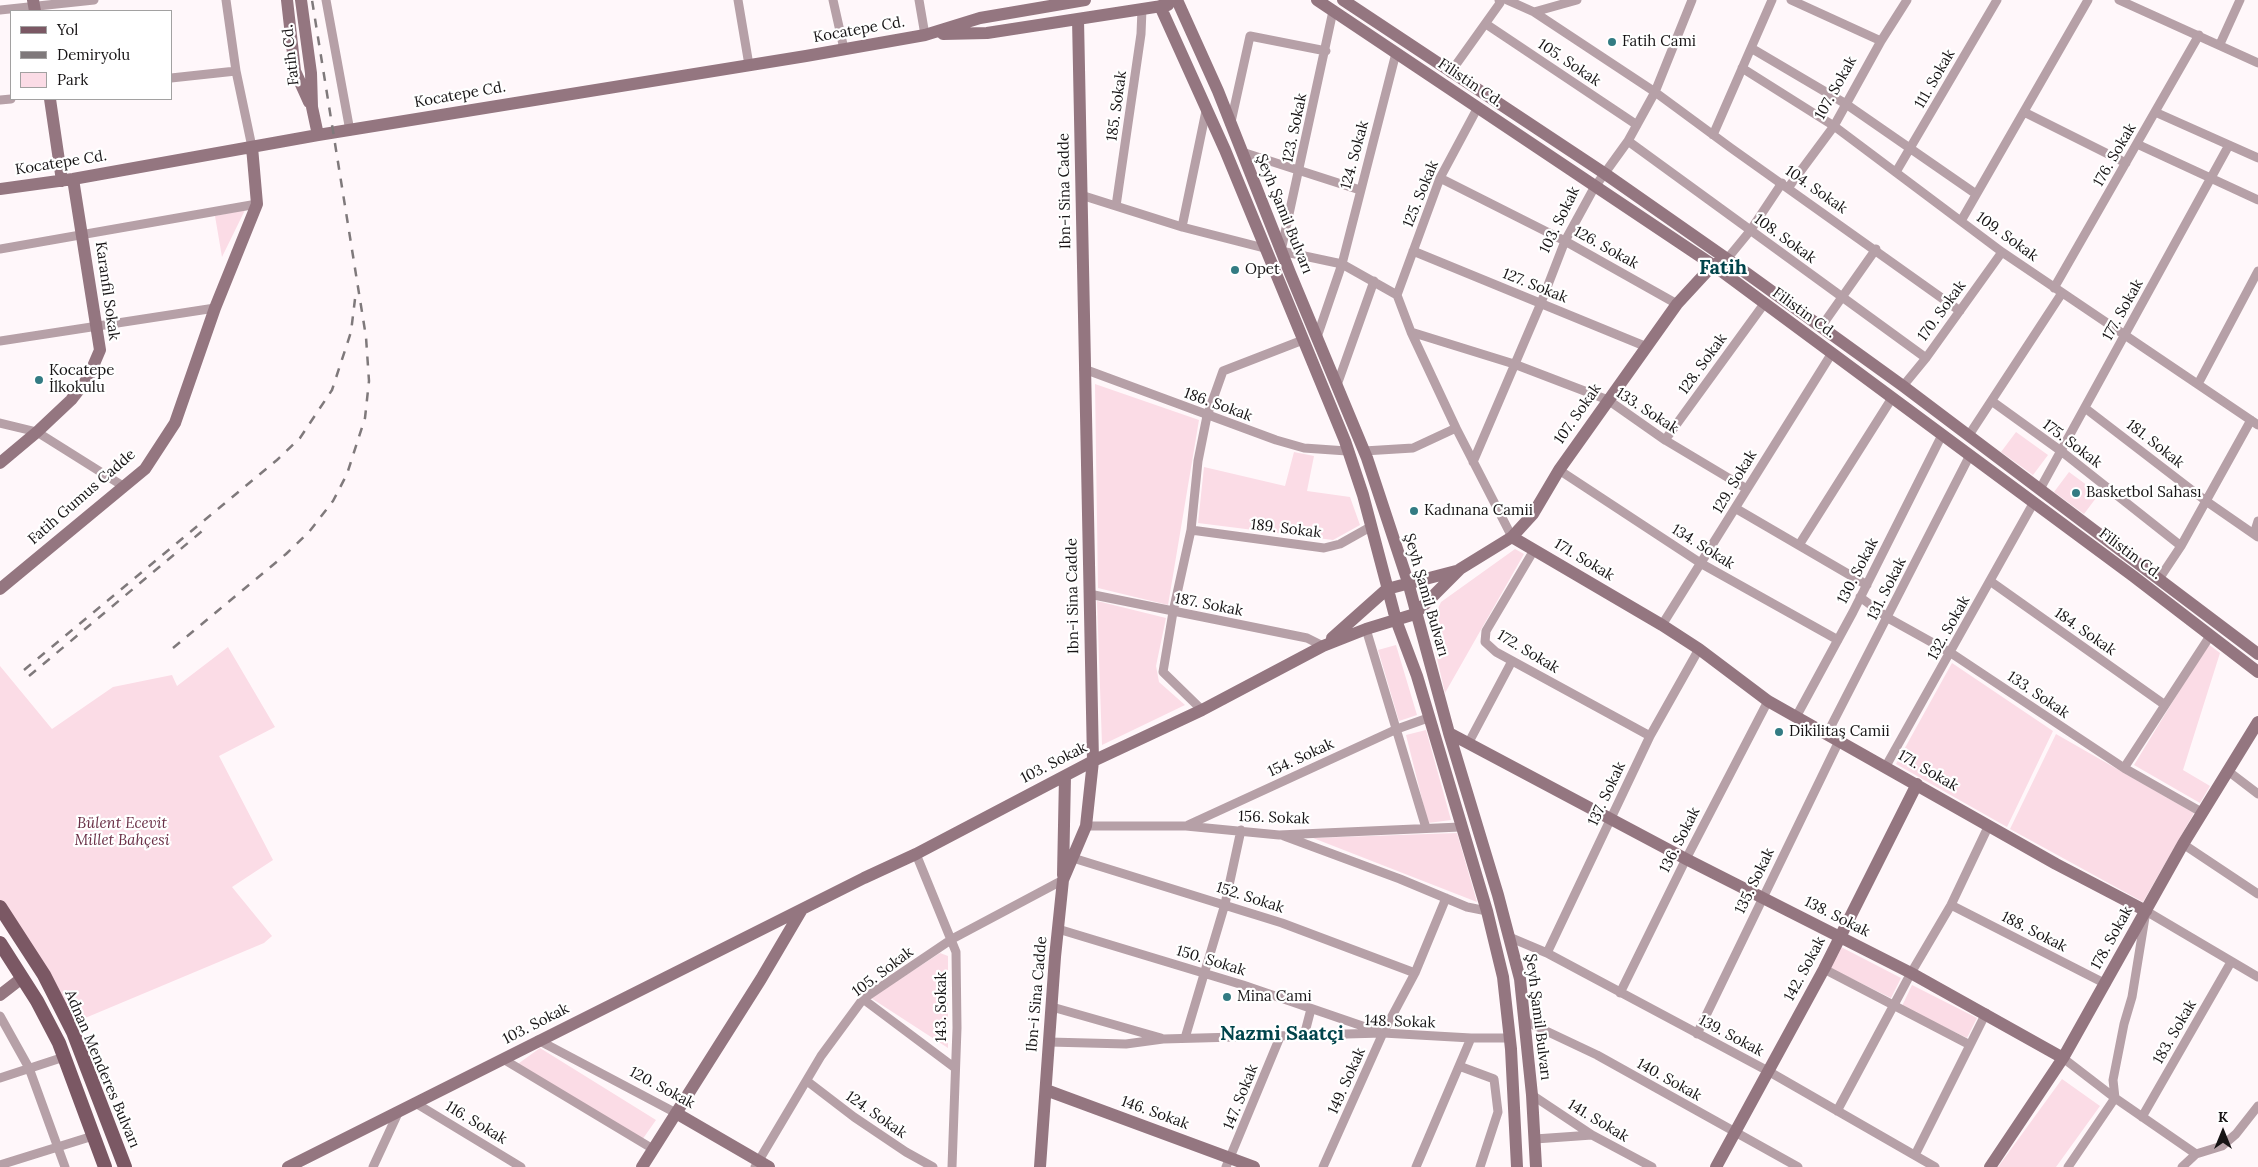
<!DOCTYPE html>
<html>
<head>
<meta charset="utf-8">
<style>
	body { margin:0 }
	#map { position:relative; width:2258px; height:1167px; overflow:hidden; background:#fff7fa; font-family:Lora,serif }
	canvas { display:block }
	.legend { position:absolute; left:10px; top:10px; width:162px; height:90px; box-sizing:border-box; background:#fff; border:1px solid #a2a1a1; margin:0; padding:6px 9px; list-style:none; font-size:15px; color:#171415 }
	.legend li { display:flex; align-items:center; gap:10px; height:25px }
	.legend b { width:25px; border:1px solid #a2a1a1 }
	.north { position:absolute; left:2198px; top:1107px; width:50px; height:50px; -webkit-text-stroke:4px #fff; paint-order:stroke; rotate:0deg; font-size:14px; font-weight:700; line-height:20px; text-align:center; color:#171415 }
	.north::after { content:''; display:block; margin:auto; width:18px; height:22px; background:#171415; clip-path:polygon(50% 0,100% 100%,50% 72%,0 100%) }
</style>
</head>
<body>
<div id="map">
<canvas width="2258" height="1167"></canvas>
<ul class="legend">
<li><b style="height:6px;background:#7b5864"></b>Yol</li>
<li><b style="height:6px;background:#7f797b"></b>Demiryolu</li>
<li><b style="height:14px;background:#fbdce6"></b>Park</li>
</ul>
<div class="north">K</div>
</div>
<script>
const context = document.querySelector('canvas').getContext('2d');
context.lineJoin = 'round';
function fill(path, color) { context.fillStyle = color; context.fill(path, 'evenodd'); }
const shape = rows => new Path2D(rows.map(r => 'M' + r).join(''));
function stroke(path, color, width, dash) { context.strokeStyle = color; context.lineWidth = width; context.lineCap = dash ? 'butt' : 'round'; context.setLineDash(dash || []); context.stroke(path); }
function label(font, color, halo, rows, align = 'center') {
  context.font = font + ' Lora,serif'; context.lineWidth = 4.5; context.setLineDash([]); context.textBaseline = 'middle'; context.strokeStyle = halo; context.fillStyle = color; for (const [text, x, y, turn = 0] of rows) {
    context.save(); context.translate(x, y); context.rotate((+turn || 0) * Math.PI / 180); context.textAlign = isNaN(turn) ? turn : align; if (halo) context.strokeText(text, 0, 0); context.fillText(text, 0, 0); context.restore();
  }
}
const green = shape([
	[245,210,222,257,215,216],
	[1095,384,1199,420,1168,605,1098,588],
	[2016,432,2048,455,2033,475,2001,452],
	[1294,452,1314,456,1307,491,1350,497,1360,525,1333,540,1198,523,1204,467,1285,486],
	[2069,472,2099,494,2084,514,2054,492],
	[1515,549,1524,554,1445,693,1431,633,1434,617,1441,602],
	[1097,601,1166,618,1156,666,1159,682,1185,705,1102,745],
	[2208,644,2220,653,2183,770,2210,786,2200,803,2134,765],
	[1396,645,1417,715,1399,721,1378,650],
	[228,647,275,727,219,756,273,860,232,887,272,936,264,943,78,1021,0,908,0,666,52,729,113,687,172,675,177,686],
	[1952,663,2053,731,2007,827,1896,764],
	[1426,730,1451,820,1428,823,1406,735],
	[2056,734,2194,813,2143,902,2010,829],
	[1457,833,1477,902,1313,838],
	[1841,947,1901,978,1891,998,1830,968],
	[940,953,948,956,948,1048,871,998],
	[1912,985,1977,1018,1967,1038,1902,1006],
	[540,1048,656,1120,642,1140,515,1066],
	[2062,1079,2100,1106,2056,1167,1998,1167]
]);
const street = shape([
	[226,0,236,71,252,147],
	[326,0,350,131],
	[738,0,749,65],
	[833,0,844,49],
	[919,0,925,35],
	[1507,0,1534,12,1655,92,1731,148,1960,311],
	[1791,0,1881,41],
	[2119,0,2258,63],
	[0,10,94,0],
	[1333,11,1281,251,1342,264,1397,295,1411,332,1456,428],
	[1534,12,1577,0],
	[1486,24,1637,125],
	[2220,44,2240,0],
	[1751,48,1846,104,1976,194],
	[1742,68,1834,126,2002,252,2258,425],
	[1450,73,1500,3,1499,0],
	[171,78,236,71],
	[0,100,11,99],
	[2024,112,2126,163],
	[2155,112,2258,158],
	[1231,122,1250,36,1326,51],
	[1713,135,1772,0],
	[1628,141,1926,358],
	[2137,144,2258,200],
	[1242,152,1360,190],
	[1896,172,1997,0],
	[1440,178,1565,241,1677,304],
	[1788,188,1834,126,1881,41,1907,0],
	[1081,195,1182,227,1264,248],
	[1116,206,1141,34,1142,9],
	[1961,221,2088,0],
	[1182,227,1206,111],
	[0,249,257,204],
	[1413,251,1647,347],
	[1727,259,1750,231,1782,183],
	[2054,288,2199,35],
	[1397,295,1440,178,1478,107],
	[1821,327,1876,249],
	[1411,332,1514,364,1608,400,1665,440,1747,489],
	[1317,337,1342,264,1396,53],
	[0,341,215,308],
	[1084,369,1276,440,1304,448,1347,451],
	[2198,384,2258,271],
	[1337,385,1374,281],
	[1903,386,1926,358,2002,252],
	[1993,402,2061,451,2181,546],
	[2085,408,2206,501,2258,537],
	[0,423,37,432,123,486],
	[1969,435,2062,293],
	[1665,440,1764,304],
	[1364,451,1413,448,1456,428,1512,537],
	[1473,462,1541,303,1565,241,1594,188,1628,141,1655,92,1692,0],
	[1559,470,1702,564,1838,640],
	[2040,489,2229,145],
	[1735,508,1867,585],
	[1191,530,1324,548,1340,544,1372,526],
	[2254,534,2258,521],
	[1799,545,1892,398],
	[1534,550,1486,631,1485,642,1496,652,1650,736],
	[2159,579,2181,546,2251,420],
	[1990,581,2165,705],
	[1089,594,1307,638,1323,646],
	[1860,597,1888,618,1951,653,2124,768,2203,813],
	[1662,625,1832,353],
	[1366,629,1426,828],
	[1202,710,1163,672,1173,612,1191,530,1198,461,1207,416,1223,371,1303,340],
	[1796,717,1853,612,1942,435],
	[1827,734,1970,455],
	[1469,742,1512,661],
	[1886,766,2034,502],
	[2124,768,2210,636],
	[2228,771,2258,794],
	[1188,825,1397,729,1428,718],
	[1086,826,1186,826,1279,835,1460,827],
	[1284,836,1400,879,1467,907,1487,911],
	[2183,844,2258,894],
	[916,854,956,952,957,1028,952,1167],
	[1073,858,1282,923,1415,973],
	[1951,905,2106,984],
	[1058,929,1243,985,1377,1031],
	[1509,937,1547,953,1768,1071,1935,1167],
	[1547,953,1650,736,1699,649],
	[1824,969,1970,1045],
	[1620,993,1686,859,1768,701],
	[863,999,955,1068],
	[1052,1007,1161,1038],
	[0,1016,29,1068,65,1167],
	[1525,1021,1597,1055,1798,1167],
	[1697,1034,1839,741],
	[1304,1036,1311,1009],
	[1185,1038,1225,904,1241,830],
	[538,1040,676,1113],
	[1049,1042,1126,1044,1163,1039,1383,1033,1471,1038,1510,1038],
	[2063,1058,2115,1098,2196,1154],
	[503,1059,653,1149],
	[1459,1066,1494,1079,1498,1112,1480,1167],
	[0,1078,64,1057],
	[807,1081,854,1117,906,1152,933,1167],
	[1532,1095,1592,1135,1652,1167],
	[417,1104,521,1167],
	[1837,1111,1911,973,1951,905,1989,825],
	[2142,1117,2231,962],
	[1535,1139,1592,1135],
	[1915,1155,1986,1013],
	[0,1165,93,1136],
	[373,1167,398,1113],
	[755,1167,821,1056,863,999,952,939,1063,880],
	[1226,1167,1280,1037],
	[1323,1167,1383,1033,1415,973,1446,898],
	[1416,1167,1471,1038],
	[2068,1167,2115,1098,2113,1080,2124,1024,2132,997,2146,911,2258,977],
	[2182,1167,2196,1154,2222,1146,2236,1134,2258,1106]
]);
const secondary = shape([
	[33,0,35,11],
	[287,0,295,71,309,102],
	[301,0,311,73,312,107,318,135],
	[1177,0,1218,91,1290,273,1367,458,1408,582,1449,733,1498,895,1520,979,1532,1095,1536,1167],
	[1317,0,1713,265,2133,576,2258,672],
	[1343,0,1604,173,1727,259,1903,386,2258,654],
	[1160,6,1225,150,1345,441,1363,495,1396,620,1417,676,1487,911,1503,977,1511,1049,1517,1167],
	[943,34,987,33,1168,5],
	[50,99,62,181],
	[0,189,73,179,318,135,806,56,925,35,980,18,1085,0],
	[0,463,37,432,71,400,88,378,100,350,73,179],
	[1512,537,1662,625,1699,649,1768,701,2056,864,2146,911],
	[0,589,145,469,175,423,215,308,257,204,252,147],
	[1332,638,1387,589,1456,571],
	[1449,733,1686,859,1911,973,2063,1058],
	[1063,875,1065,776],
	[0,995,22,978],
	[1046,1090,1254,1167],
	[676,1113,769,1167],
	[288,1167,864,878,916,854,1093,761,1202,710,1323,646,1366,629,1415,614,1460,569,1512,537,1533,514,1559,470,1677,304,1713,265,1727,259],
	[642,1167,761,979,801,911],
	[1040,1167,1055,957,1063,880,1086,826,1093,761,1078,19],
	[1716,1167,1824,969,1917,784],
	[1990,1167,2063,1058,2183,844,2258,722]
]);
const primary = shape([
	[0,907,44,975,73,1032,125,1167],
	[0,943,37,1001,59,1043,105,1167]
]);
const rail = shape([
	[173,648,286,554,309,532,333,501,347,474,365,418,369,381,366,337,312,0],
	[24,670,277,460,300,438,332,390,351,332,355,299],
	[29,676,207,527]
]);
const markers = [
	[1612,42,5,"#337b83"],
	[1235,270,5,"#337b83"],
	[39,380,5,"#337b83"],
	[2076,493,5,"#337b83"],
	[1414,511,5,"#337b83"],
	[1779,732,5,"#337b83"],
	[1227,997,5,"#337b83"]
];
const streetNames = [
	["Kocatepe Cd.",859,30,-10],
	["Fatih Cd.",291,55,-96],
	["105. Sokak",1569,63,34],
	["111. Sokak",1935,79,-60],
	["Filistin Cd.",1470,83,34],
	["107. Sokak",1836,88,-61],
	["Kocatepe Cd.",460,95,-10],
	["185. Sokak",1117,106,-82],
	["123. Sokak",1295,128,-78],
	["124. Sokak",1355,155,-75],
	["176. Sokak",2115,155,-60],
	["Kocatepe Cd.",61,163,-9],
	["104. Sokak",1816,190,35],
	["Ibn-i Sina Cadde",1065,191,-91],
	["125. Sokak",1421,194,-68],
	["Şeyh Şamil Bulvarı",1284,214,68],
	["103. Sokak",1560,220,-64],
	["109. Sokak",2007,237,36],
	["108. Sokak",1785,239,36],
	["126. Sokak",1606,248,29],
	["127. Sokak",1535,286,22],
	["Karanfil Sokak",107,291,82],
	["177. Sokak",2123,310,-61],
	["170. Sokak",1942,311,-54],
	["Filistin Cd.",1804,313,36],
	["128. Sokak",1703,364,-54],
	["186. Sokak",1218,405,20],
	["133. Sokak",1647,411,33],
	["107. Sokak",1578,414,-55],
	["175. Sokak",2072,444,37],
	["181. Sokak",2155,444,38],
	["129. Sokak",1735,482,-59],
	["Fatih Gumus Cadde",82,497,-41],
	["189. Sokak",1286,529,7],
	["134. Sokak",1703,547,32],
	["Filistin Cd.",2130,554,37],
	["171. Sokak",1584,560,31],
	["130. Sokak",1858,571,-63],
	["131. Sokak",1887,589,-63],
	["Şeyh Şamil Bulvarı",1426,595,74],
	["Ibn-i Sina Cadde",1073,596,-91],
	["187. Sokak",1209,605,11],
	["132. Sokak",1949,628,-61],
	["184. Sokak",2085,632,35],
	["172. Sokak",1528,652,31],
	["133. Sokak",2038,695,34],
	["154. Sokak",1301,758,-25],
	["103. Sokak",1054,763,-27],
	["171. Sokak",1928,771,30],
	["137. Sokak",1607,794,-65],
	["156. Sokak",1274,818,2],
	["136. Sokak",1680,840,-63],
	["135. Sokak",1755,881,-64],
	["152. Sokak",1250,898,18],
	["138. Sokak",1837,917,27],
	["188. Sokak",2034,932,27],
	["178. Sokak",2112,938,-61],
	["150. Sokak",1211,961,17],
	["142. Sokak",1805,969,-62],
	["105. Sokak",883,972,-37],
	["Ibn-i Sina Cadde",1037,994,-85],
	["143. Sokak",942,1007,-90],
	["Şeyh Şamil Bulvarı",1538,1017,83],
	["148. Sokak",1400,1022,2],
	["103. Sokak",536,1024,-27],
	["183. Sokak",2175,1032,-60],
	["139. Sokak",1731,1036,28],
	["Adnan Menderes Bulvarı",102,1069,67],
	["140. Sokak",1669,1080,29],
	["149. Sokak",1347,1081,-66],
	["120. Sokak",662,1088,28],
	["147. Sokak",1241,1097,-68],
	["146. Sokak",1155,1113,20],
	["124. Sokak",876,1115,35],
	["141. Sokak",1598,1121,31],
	["116. Sokak",476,1123,31]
];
const poiNames = [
	["Fatih Cami",1622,42],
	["Opet",1245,270],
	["Kocatepe",49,371],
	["İlkokulu",49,388],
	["Basketbol Sahası",2086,493],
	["Kadınana Camii",1424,511],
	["Dikilitaş Camii",1789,732],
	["Mina Cami",1237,997]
];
const parkNames = [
	["Bülent Ecevit",122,824],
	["Millet Bahçesi",122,841]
];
const districtNames = [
	["Fatih",1723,268],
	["Nazmi Saatçi",1282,1034]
];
fill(green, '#fbdce6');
stroke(street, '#b6a0a7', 9);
stroke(secondary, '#947680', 12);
stroke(primary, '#7b5864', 14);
stroke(rail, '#7f797b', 2.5, [9, 9]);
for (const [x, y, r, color] of markers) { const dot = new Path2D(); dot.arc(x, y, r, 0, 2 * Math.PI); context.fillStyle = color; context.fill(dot); stroke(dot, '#fff', 2); }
label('15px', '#171415', '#fff', streetNames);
label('15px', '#171415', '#fff', poiNames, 'left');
label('italic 15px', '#692e45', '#fff', parkNames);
label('bold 20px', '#01444b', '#fff', districtNames);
</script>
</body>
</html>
